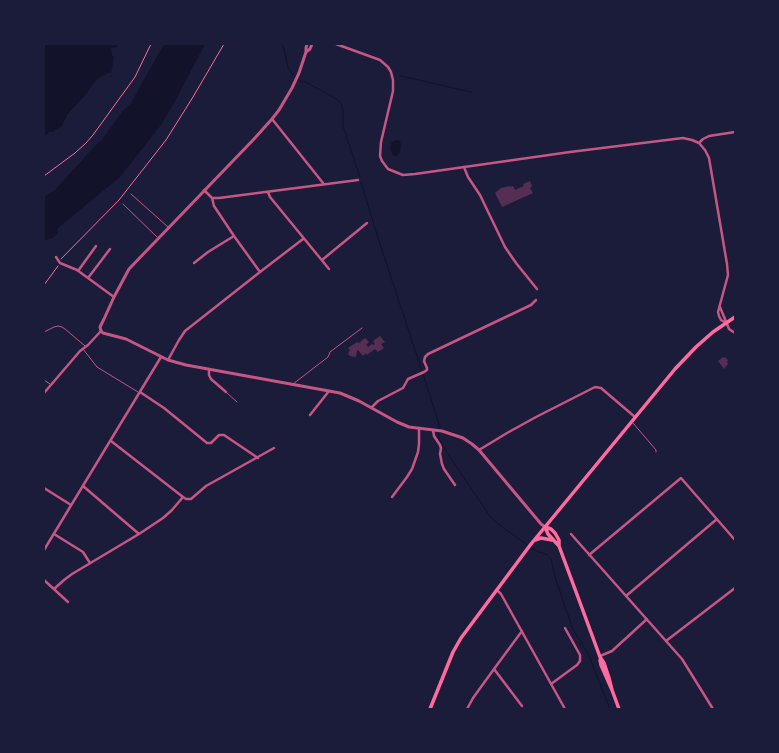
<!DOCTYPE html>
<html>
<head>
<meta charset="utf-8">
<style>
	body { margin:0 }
	#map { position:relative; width:779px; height:753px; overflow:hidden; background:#1b1b3a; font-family:Karla,sans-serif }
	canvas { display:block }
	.frame { position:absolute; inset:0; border:45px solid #1b1b3a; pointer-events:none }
</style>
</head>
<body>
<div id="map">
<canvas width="779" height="753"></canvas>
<div class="frame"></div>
</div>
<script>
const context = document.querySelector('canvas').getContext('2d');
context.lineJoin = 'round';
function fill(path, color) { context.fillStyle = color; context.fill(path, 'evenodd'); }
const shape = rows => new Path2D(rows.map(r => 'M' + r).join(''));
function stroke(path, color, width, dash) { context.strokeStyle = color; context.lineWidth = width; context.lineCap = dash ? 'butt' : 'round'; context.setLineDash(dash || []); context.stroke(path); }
const water = shape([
	[44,44,118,44,117,47,111,48,112,55,114,57,111,73,108,73,97,79,87,93,67,115,62,126,53,132,49,132,46,135,44,138],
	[164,44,205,44,175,101,161,125,120,177,58,228,58,234,52,238,46,240,44,238,44,197,55,190,95,146,102,140,122,112,131,103],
	[396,140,400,141,401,146,400,152,396,157,393,155,391,151,390,147,392,142]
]);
const stream = shape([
	[281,44,284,49,288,68,293,75,300,81,307,83,337,99,341,104,343,109,343,126,360,177],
	[401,76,471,92],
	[361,182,378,238,422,371],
	[423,374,439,424,439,439,446,451,491,518,501,526,529,546],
	[531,548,539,552,546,554,551,559,555,577,569,618,573,629,589,656,610,709]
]);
const building = shape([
	[530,181,532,186,530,188,533,193,502,207,495,193,501,188,510,186,510,187,513,186,515,190,524,186,523,184],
	[380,336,385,342,381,344,384,348,378,352,375,349,367,355,366,353,363,356,358,350,357,351,356,357,350,356,348,354,350,350,348,348,357,342,359,343,365,338,369,342,366,345,368,347,372,344,373,345,375,344,373,341],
	[723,357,724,358,725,357,728,360,727,362,728,364,724,369,718,361]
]);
const path = shape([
	[44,176,75,153,86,143,93,135,135,77,151,44],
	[61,259,119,200,166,140,193,97,224,44],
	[44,285,58,266]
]);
const service = shape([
	[131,194,168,227],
	[123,204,157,237],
	[44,332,54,327,58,326,62,327,65,329,85,346],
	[83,349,97,367,138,392],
	[44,380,50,384],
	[293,384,328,357,330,352,362,328],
	[226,392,237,402],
	[633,423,656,450,656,452]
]);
const minor = shape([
	[336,44,380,60,388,67,391,72,393,80,393,91,381,142,380,156,382,161,388,169,403,175,415,174,570,152,683,138,692,140,699,143,705,150,709,158,727,264,728,275,718,312,719,316,721,320,726,323],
	[272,119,323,183],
	[699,143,703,139,709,136,735,132],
	[464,167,468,177,480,195,505,247,516,263,537,289],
	[204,190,212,198,219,198,358,180],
	[268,192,270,197,329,269],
	[212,198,214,206,234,236,260,272],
	[56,257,60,263,77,270,114,297],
	[322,260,367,223],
	[194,263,208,252,234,236],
	[78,271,96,246],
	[88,278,110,249],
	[720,307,729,329,735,333],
	[168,360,179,340,185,331,260,272,303,239],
	[209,369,209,375,211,379,226,392],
	[140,392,164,408,207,443,211,443,219,435,224,435,258,458],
	[44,393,80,351,88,345,101,331],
	[372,407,378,401,403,388,408,379,424,372,427,370,427,368,424,361,425,357,428,354,531,305,536,300],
	[310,415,329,391],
	[433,430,434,436,440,445,441,448,440,454,442,464,444,469,455,485],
	[111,441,183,497],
	[479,450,507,433,536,417,595,387,601,388,635,417],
	[83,486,139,534],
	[44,488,71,505],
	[392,497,407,477,412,469,418,452,419,444,419,429],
	[54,534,83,552,90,563],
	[571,534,682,659,713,709],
	[44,550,161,357],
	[589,555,681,478,735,540],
	[44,580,68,602],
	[54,589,64,580,72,574,139,534,163,518,172,510,183,497,186,499,191,499,206,486,274,448],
	[497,590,501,594,565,709],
	[626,596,717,519],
	[666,641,735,588],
	[600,656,612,651,647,619],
	[494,669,522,706],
	[551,684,577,665,580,661,580,655,565,628],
	[467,709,473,698,494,669,522,631]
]);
const tertiary = shape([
	[307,44,306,48,306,52,299,73,292,88,279,110,272,119,254,139,129,269,114,297,104,319,100,327,101,331,103,333,126,339,168,360,186,365,340,393,359,401,397,422,409,427,442,431,463,438,472,444,479,450,541,524,545,527],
	[306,52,310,49,312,44]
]);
const secondary = shape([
	[545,527,551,529,555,533,559,540,559,546,582,608,600,657,604,663,609,678,612,690],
	[545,527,548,534,559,546],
	[535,540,541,538,552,540],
	[600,660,601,665,612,690,619,709],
	[430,709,453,652,461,638,531,544,675,369,696,347,705,339,713,332,735,317]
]);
fill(water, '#12122b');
stroke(stream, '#12122b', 1);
fill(building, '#542f53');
stroke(path, '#ff6b9d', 1);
stroke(service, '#c65784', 1);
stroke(minor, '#c65784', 2.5);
stroke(tertiary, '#c65784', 3);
stroke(secondary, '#ff6b9d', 3.5);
</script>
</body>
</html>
